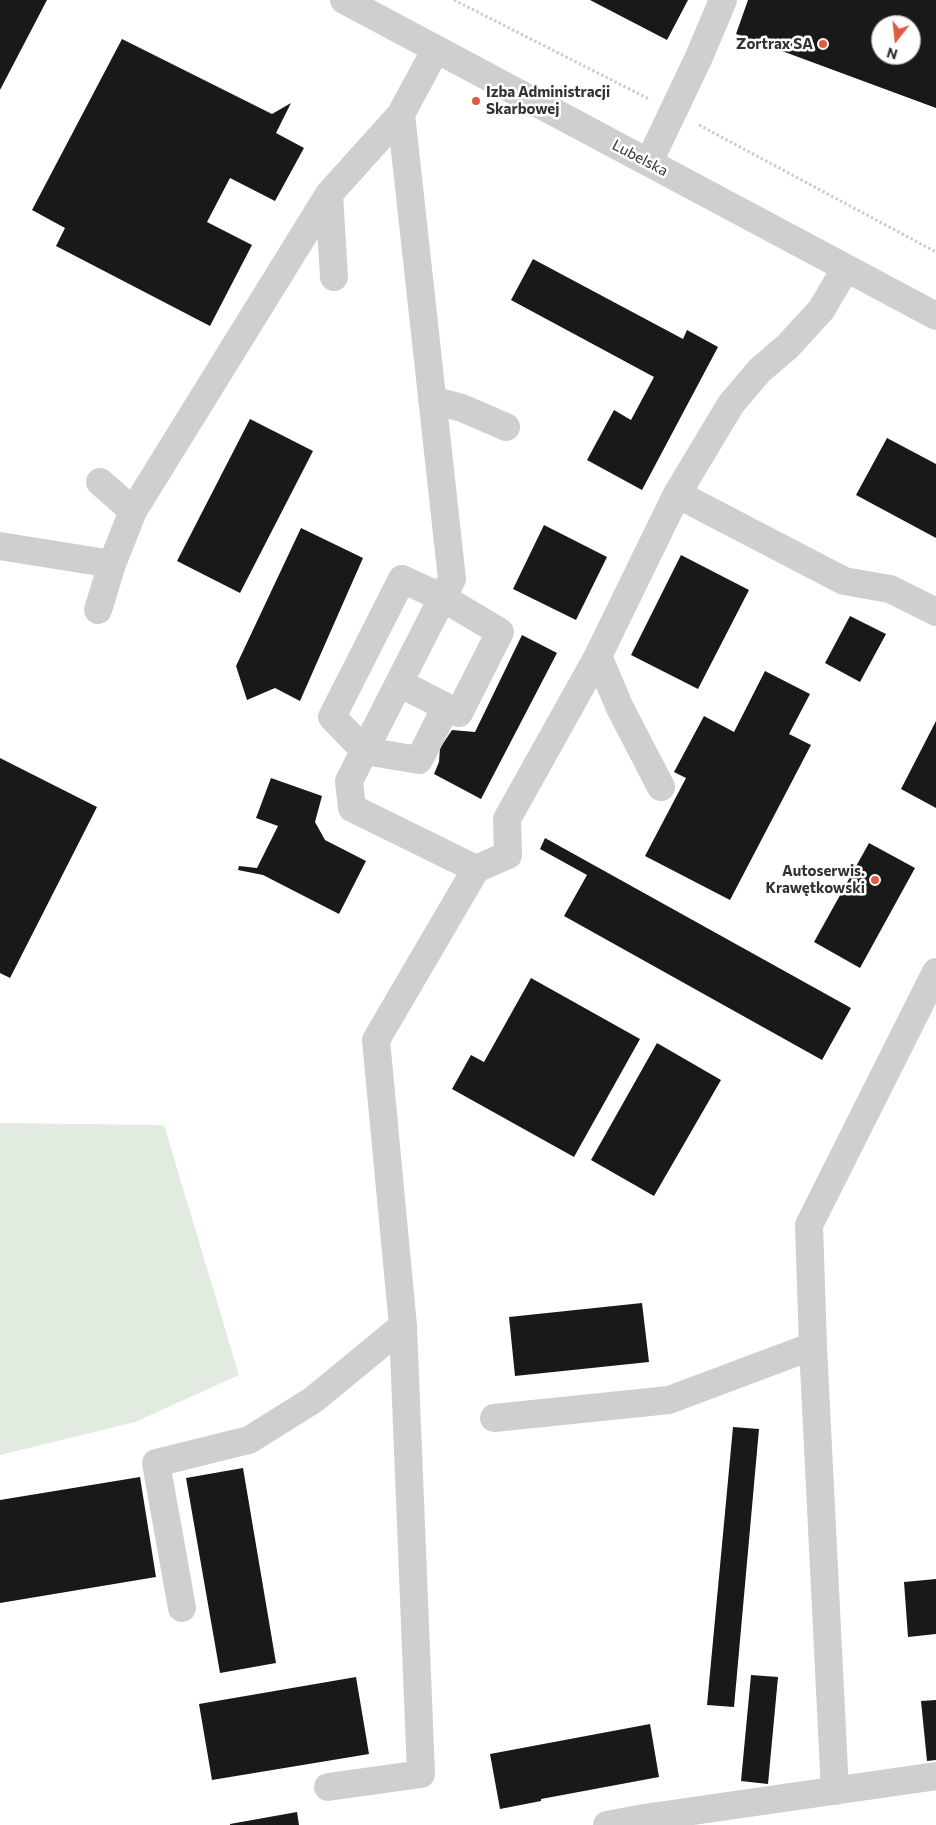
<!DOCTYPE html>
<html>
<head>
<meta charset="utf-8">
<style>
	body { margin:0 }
	#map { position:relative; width:936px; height:1825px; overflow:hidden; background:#fff; font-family:Commissioner,sans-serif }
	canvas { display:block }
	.north { position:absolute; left:871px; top:15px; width:50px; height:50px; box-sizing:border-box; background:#fff; border:1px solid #adadad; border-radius:50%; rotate:196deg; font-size:14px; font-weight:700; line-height:20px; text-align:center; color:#323232 }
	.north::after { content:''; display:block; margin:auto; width:18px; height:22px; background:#de5c40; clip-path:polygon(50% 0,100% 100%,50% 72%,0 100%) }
</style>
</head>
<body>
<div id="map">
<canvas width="936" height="1825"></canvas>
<div class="north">N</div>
</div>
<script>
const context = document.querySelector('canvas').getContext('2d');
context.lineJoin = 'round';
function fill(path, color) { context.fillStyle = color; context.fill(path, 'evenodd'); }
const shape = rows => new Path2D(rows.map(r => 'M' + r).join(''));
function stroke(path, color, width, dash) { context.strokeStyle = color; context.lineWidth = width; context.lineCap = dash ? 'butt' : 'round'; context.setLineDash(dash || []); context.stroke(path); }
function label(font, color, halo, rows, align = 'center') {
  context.font = font + ' Commissioner,sans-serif'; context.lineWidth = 5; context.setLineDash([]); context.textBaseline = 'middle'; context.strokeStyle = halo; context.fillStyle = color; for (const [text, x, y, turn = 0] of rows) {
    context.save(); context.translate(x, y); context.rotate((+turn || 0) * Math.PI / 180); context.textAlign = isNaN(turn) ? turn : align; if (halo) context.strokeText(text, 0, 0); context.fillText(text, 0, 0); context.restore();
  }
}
const green = shape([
	[0,1123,164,1125,239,1375,135,1422,0,1455]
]);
const building = shape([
	[0,0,47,0,0,90],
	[590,0,688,0,667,40],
	[748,0,936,0,936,108,736,34],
	[881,25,911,25,911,55,881,55],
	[122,39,272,114,291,103,276,133,304,148,275,201,230,178,207,222,252,245,210,326,56,246,65,228,32,210],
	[533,259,683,339,687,330,718,347,642,490,587,460,614,410,631,420,654,377,511,300],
	[250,419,313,451,240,593,177,561],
	[887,438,936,464,936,538,856,495],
	[544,525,607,557,576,620,513,589],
	[301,528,363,558,300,701,275,688,247,700,236,666],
	[681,555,749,590,698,689,631,655],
	[850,616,886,634,860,682,825,663],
	[522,635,557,653,481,799,434,774,439,762,440,748,452,730,475,732],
	[765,671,810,694,789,734,811,745,730,900,645,856,686,778,674,772,704,716,734,732],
	[936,721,936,808,901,789],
	[0,758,97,807,10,978,0,973],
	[271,778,322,796,315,822,325,840,366,861,339,914,263,875,238,870,239,866,257,868,278,826,256,818],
	[545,838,851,1008,822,1060,564,916,587,875,540,849],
	[869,843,915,868,860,968,814,942],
	[531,978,640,1039,574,1157,452,1089,471,1055,484,1062],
	[657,1043,721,1080,654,1196,591,1160],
	[642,1303,649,1362,515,1376,509,1317],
	[733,1427,759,1429,734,1707,707,1705],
	[243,1468,276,1663,220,1673,186,1478],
	[140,1477,156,1577,0,1603,0,1500],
	[936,1579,936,1634,908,1637,904,1582],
	[751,1675,778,1677,768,1784,741,1781],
	[356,1677,369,1754,212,1780,199,1704],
	[936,1700,936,1760,927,1761,921,1701],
	[650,1724,659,1777,541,1799,541,1801,500,1809,490,1754],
	[297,1812,299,1825,230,1825,230,1824]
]);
const path = shape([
	[454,0,649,99],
	[699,125,936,252]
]);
const minor = shape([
	[344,0,936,316],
	[649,162,699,57,723,0],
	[329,194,334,277],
	[432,400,462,408,506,427],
	[100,482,133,511],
	[677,494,844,581,890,589,936,612],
	[0,546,112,564],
	[98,610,112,564,133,511,329,194,401,114,436,49],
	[598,656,620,708,661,787],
	[399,683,446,707,459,713,500,632,443,598,402,579,332,717,365,751,419,760,446,707],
	[476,869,508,855,507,819,598,656,677,494,731,404,760,370,788,346,821,310,846,268],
	[494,1418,669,1400,813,1346],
	[182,1608,156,1463,249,1440,313,1400,403,1326],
	[328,1787,421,1774,403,1326,376,1040,476,869,352,808,349,781,452,579,401,114],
	[835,1791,813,1346,809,1225,936,972],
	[607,1825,644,1818,936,1776]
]);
const markers = [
	[823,44,5,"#de5c40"],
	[476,101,5,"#de5c40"],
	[875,880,5,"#de5c40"]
];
const poiNames = [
	["Zortrax SA",813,44],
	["Izba Administracji",486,92,"left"],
	["Skarbowej",486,109,"left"],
	["Autoserwis.",865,871],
	["Krawętkowski",865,888]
];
const streetNames = [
	["Lubelska",640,158,28]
];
fill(green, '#e2ebdf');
fill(building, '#191919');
stroke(path, '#ccc', 3, [2.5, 2.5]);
stroke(minor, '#cfcfcf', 28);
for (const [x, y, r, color] of markers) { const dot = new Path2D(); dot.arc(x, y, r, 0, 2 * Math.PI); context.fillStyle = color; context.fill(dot); stroke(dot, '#fff', 2); }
label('bold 15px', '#323232', '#fff', poiNames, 'right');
label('15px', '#323232', '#fff', streetNames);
</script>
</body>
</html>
